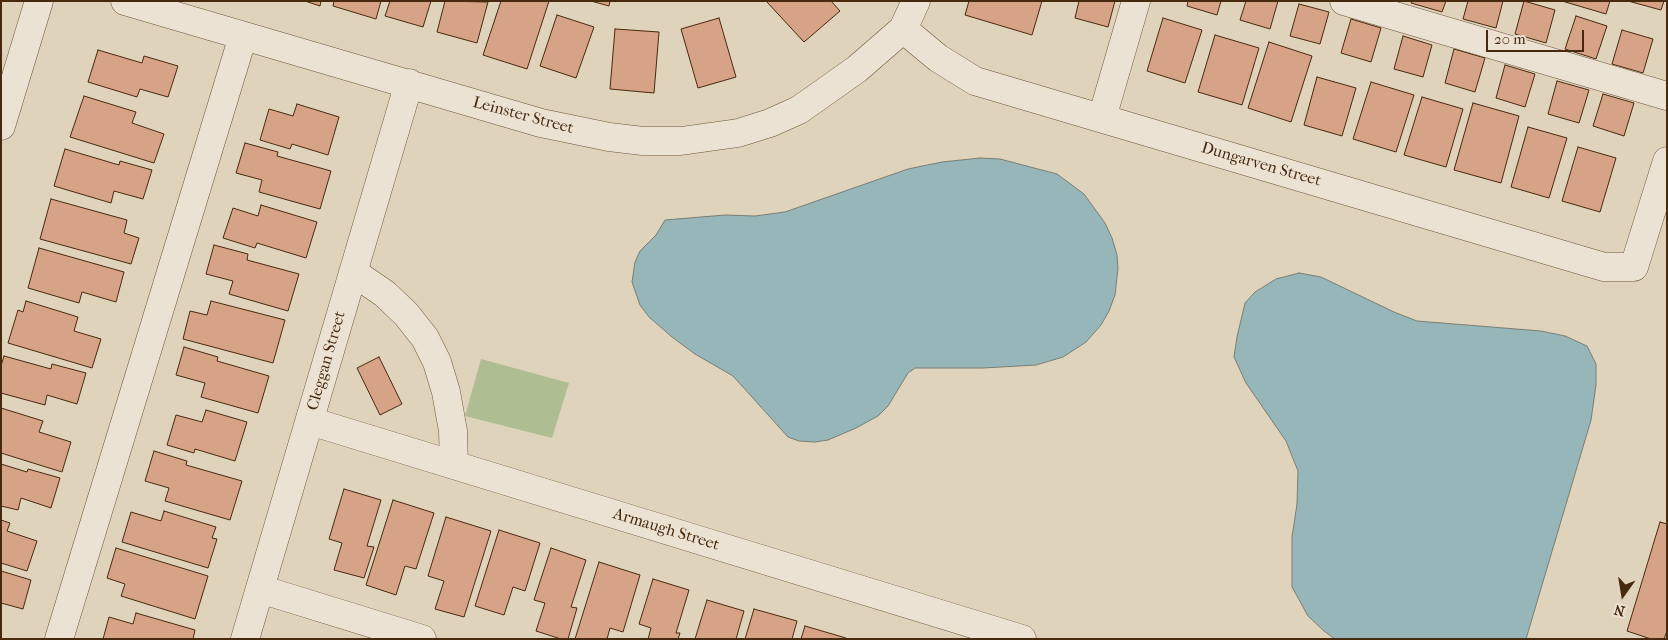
<!DOCTYPE html>
<html>
<head>
<meta charset="utf-8">
<style>
	body { margin:0 }
	#map { position:relative; width:1668px; height:640px; overflow:hidden; background:#e0d3bb; font-family:"IM FELL French Canon",serif }
	canvas { display:block }
	.frame { position:absolute; inset:0; border:2px solid #47290d; pointer-events:none }
	.north { position:absolute; left:1598px; top:570px; width:50px; height:50px; -webkit-text-stroke:4px #ebe2d3; paint-order:stroke; rotate:193deg; font-size:14px; font-weight:700; line-height:20px; text-align:center; color:#47290d }
	.north::after { content:''; display:block; margin:auto; width:18px; height:22px; background:#47290d; clip-path:polygon(50% 0,100% 100%,50% 72%,0 100%) }
	.scale { position:absolute; left:1486px; top:30px; width:98px; height:22px; box-sizing:border-box; border:2px solid #47290d; border-top:0; padding-left:6px; font-size:15px; line-height:18px; white-space:nowrap; color:#47290d; -webkit-text-stroke:4px #ebe2d3; paint-order:stroke }
</style>
</head>
<body>
<div id="map">
<canvas width="1668" height="640"></canvas>
<div class="frame"></div>
<div class="north">N</div>
<div class="scale">20 m</div>
</div>
<script>
const context = document.querySelector('canvas').getContext('2d');
context.lineJoin = 'round';
function fill(path, color) { context.fillStyle = color; context.fill(path, 'evenodd'); }
const shape = rows => new Path2D(rows.map(r => 'M' + r).join(''));
function stroke(path, color, width, dash) { context.strokeStyle = color; context.lineWidth = width; context.lineCap = dash ? 'butt' : 'round'; context.setLineDash(dash || []); context.stroke(path); }
function label(font, color, halo, rows, align = 'center') {
  context.font = font + ' "IM FELL French Canon",serif'; context.lineWidth = 4; context.setLineDash([]); context.textBaseline = 'middle'; context.strokeStyle = halo; context.fillStyle = color; for (const [text, x, y, turn = 0] of rows) {
    context.save(); context.translate(x, y); context.rotate((+turn || 0) * Math.PI / 180); context.textAlign = isNaN(turn) ? turn : align; if (halo) context.strokeText(text, 0, 0); context.fillText(text, 0, 0); context.restore();
  }
}
const green = shape([
	[481,359,569,383,552,438,465,416]
]);
const water = shape([
	[980,158,1000,159,1057,174,1084,194,1105,223,1112,238,1117,255,1118,268,1115,295,1109,311,1101,325,1086,342,1063,357,1036,365,983,368,915,368,908,373,888,406,878,416,856,428,828,440,815,442,799,441,788,437,733,376,695,354,672,337,649,317,640,305,632,282,635,262,640,251,656,235,665,220,725,215,755,216,785,212,908,169,942,162,980,158],
	[1299,273,1321,277,1394,312,1417,321,1541,331,1565,336,1587,346,1596,364,1596,385,1591,420,1526,639,1335,639,1324,631,1308,616,1292,587,1292,537,1297,504,1298,471,1286,441,1246,383,1234,357,1237,337,1245,303,1255,292,1276,279,1299,273]
]);
const building = shape([
	[305,1,321,1,320,6,305,1],
	[334,1,381,1,376,19,333,6,334,1],
	[390,1,431,1,423,27,385,16,390,1],
	[445,1,488,2,477,43,437,32,445,1],
	[501,1,549,1,527,69,483,55,501,1],
	[591,1,610,1,609,6,591,1],
	[766,1,831,1,840,11,804,42,766,1],
	[969,1,1042,1,1032,35,965,15,969,1],
	[1079,1,1115,1,1108,27,1075,18,1079,1],
	[1188,1,1221,1,1217,15,1187,6,1188,1],
	[1246,1,1278,1,1270,29,1240,20,1246,1],
	[1412,1,1446,1,1442,12,1411,3,1412,1],
	[1468,1,1503,1,1496,28,1463,19,1468,1],
	[1524,1,1555,10,1546,43,1515,34,1524,1],
	[1562,1,1610,1,1606,14,1562,1],
	[1628,1,1664,1,1661,10,1628,1],
	[1299,4,1329,12,1320,44,1290,36,1299,4],
	[557,15,594,27,576,78,540,66,557,15],
	[1576,16,1607,26,1596,59,1565,49,1576,16],
	[719,18,736,77,698,88,681,29,719,18],
	[1163,18,1202,30,1185,83,1147,71,1163,18],
	[1351,19,1381,28,1371,62,1341,53,1351,19],
	[615,29,659,32,654,93,610,89,615,29],
	[1622,30,1653,39,1643,73,1612,64,1622,30],
	[1215,35,1259,48,1242,105,1198,92,1215,35],
	[1403,36,1432,45,1423,77,1394,69,1403,36],
	[1269,42,1312,56,1291,122,1248,108,1269,42],
	[1454,49,1485,58,1475,92,1445,83,1454,49],
	[98,50,142,63,144,56,178,66,168,97,140,89,137,97,88,82,98,50],
	[1505,65,1535,74,1525,107,1496,98,1505,65],
	[1317,77,1356,88,1342,136,1304,125,1317,77],
	[1557,81,1589,90,1579,123,1548,114,1557,81],
	[1371,82,1414,95,1396,152,1353,139,1371,82],
	[1603,94,1634,103,1624,136,1593,126,1603,94],
	[84,96,136,112,132,123,164,134,154,163,70,137,84,96],
	[1422,97,1463,109,1446,167,1404,155,1422,97],
	[1473,103,1519,116,1501,183,1454,170,1473,103],
	[297,104,339,117,328,155,292,144,290,149,260,140,269,109,293,116,297,104],
	[1528,127,1567,138,1549,198,1511,187,1528,127],
	[245,143,278,152,277,156,331,171,320,209,259,192,262,180,236,173,245,143],
	[1578,147,1616,158,1600,212,1562,201,1578,147],
	[65,149,119,165,120,161,152,170,143,199,114,191,111,203,54,186,65,149],
	[51,199,127,220,124,233,139,238,131,264,40,239,51,199],
	[261,205,317,222,306,258,257,243,255,248,223,238,233,208,258,216,261,205],
	[214,245,248,254,247,260,299,274,288,311,229,294,233,281,206,274,214,245],
	[39,248,124,272,116,302,82,292,79,303,28,288,39,248],
	[26,301,78,317,74,331,101,339,92,368,8,343,18,310,23,312,26,301],
	[211,301,285,320,273,363,183,339,190,311,207,315,211,301],
	[184,347,218,357,217,361,269,376,258,413,201,397,205,383,176,375,184,347],
	[4,356,51,369,52,364,86,373,77,404,47,395,45,405,1,393,1,366,4,356],
	[379,357,402,404,380,415,357,368,379,357],
	[1,408,43,421,39,432,71,442,62,472,1,453,1,408],
	[206,410,247,422,235,461,195,449,194,453,167,445,176,415,202,422,206,410],
	[154,451,187,461,186,465,242,481,230,520,165,501,169,488,145,481,154,451],
	[1,464,27,472,28,469,60,478,51,508,21,498,18,510,1,506,1,464],
	[344,489,381,500,367,546,374,547,364,578,334,570,342,543,329,539,344,489],
	[393,500,434,513,416,569,405,566,396,595,366,585,393,500],
	[164,511,216,527,212,538,217,539,208,568,122,542,131,512,161,521,164,511],
	[446,517,491,531,464,617,435,609,444,581,428,576,446,517],
	[1,520,10,523,7,531,37,541,27,571,1,563,1,520],
	[1660,522,1667,524,1667,631,1664,639,1651,639,1627,631,1660,522],
	[499,530,540,543,525,591,513,587,504,615,475,606,499,530],
	[116,548,208,576,195,619,121,596,125,584,107,578,116,548],
	[551,548,586,560,571,607,577,608,568,639,561,639,536,631,545,603,534,600,551,548],
	[599,562,640,575,623,632,610,628,607,639,575,639,599,562],
	[1,571,31,580,23,609,1,603,1,571],
	[653,579,689,590,676,633,680,633,678,639,648,639,651,628,639,624,653,579],
	[707,600,744,611,736,639,695,639,707,600],
	[754,609,797,621,792,639,745,639,754,609],
	[136,613,195,630,193,639,103,639,109,617,133,624,136,613],
	[805,626,846,638,846,639,801,639,805,626]
]);
const minor = shape([
	[125,1,541,123,609,137,643,141,681,141,738,133,770,123,799,110,857,69,903,29,916,1],
	[1344,1,1667,96],
	[903,29,938,58,975,81,1604,267,1634,267,1667,161],
	[1102,118,1136,1],
	[1,126,39,1],
	[353,272,385,294,406,314,425,338,437,362,446,392,453,431,454,465],
	[310,421,1022,639],
	[260,589,422,639],
	[59,639,243,36],
	[245,639,409,83]
]);
const streetNames = [
	["Leinster Street",523,116,15],
	["Dungarven Street",1261,165,16],
	["Cleggan Street",327,361,-74],
	["Armaugh Street",666,530,17]
];
fill(green, '#afbd93');
fill(water, '#97b6b9');
stroke(water, '#777e74', 1);
fill(building, '#d6a387');
stroke(building, '#47290d', 1);
stroke(minor, '#6d5438', 29);
stroke(minor, '#ebe2d3', 28);
label('16px', '#47290d', '#ebe2d3', streetNames);
</script>
</body>
</html>
